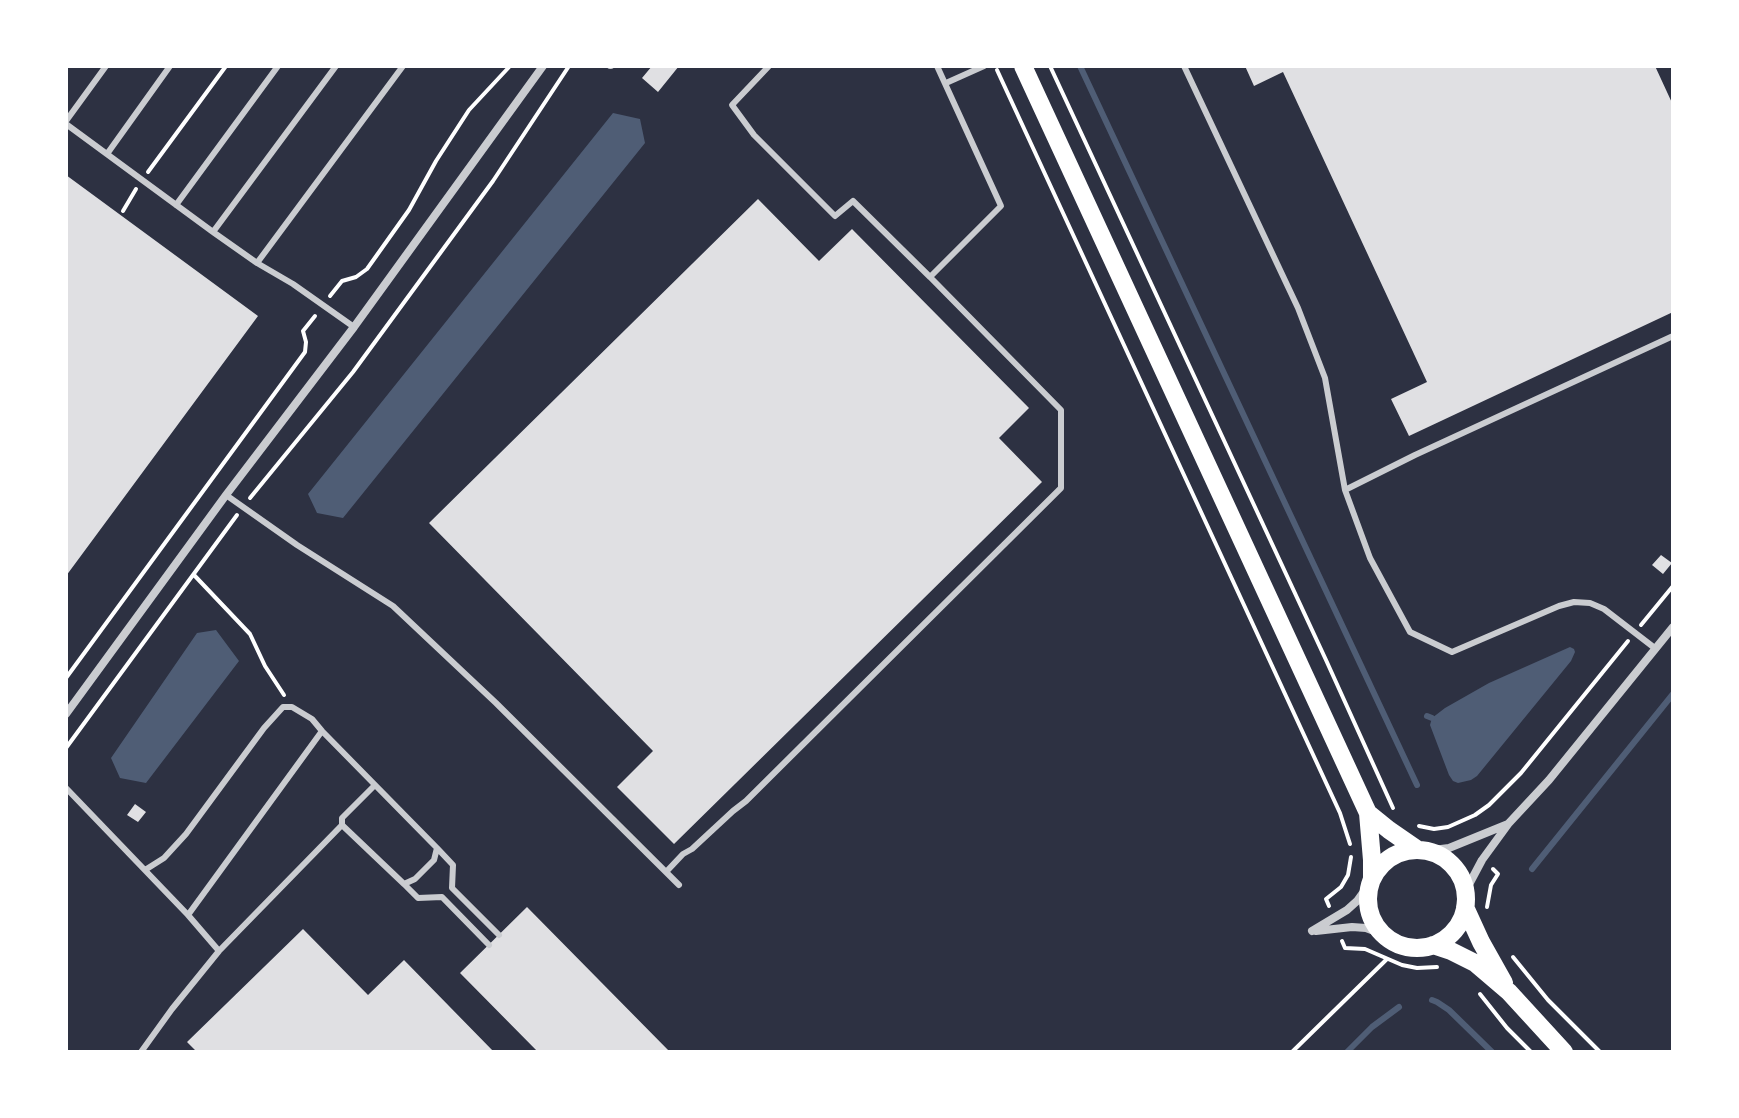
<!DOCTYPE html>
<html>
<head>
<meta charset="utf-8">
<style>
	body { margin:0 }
	#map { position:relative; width:1739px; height:1118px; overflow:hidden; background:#2d3142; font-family:Poppins,sans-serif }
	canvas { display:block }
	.frame { position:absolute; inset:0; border:68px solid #fff; pointer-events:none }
</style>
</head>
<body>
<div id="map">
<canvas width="1739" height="1118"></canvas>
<div class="frame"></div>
</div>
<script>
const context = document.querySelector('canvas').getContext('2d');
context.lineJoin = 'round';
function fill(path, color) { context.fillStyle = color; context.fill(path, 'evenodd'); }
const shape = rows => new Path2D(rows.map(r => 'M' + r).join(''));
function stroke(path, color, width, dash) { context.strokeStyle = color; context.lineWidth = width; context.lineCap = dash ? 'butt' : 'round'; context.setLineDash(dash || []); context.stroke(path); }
const water = shape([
	[613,113,640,119,645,143,343,518,317,513,308,494],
	[216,630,239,661,146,783,120,778,111,758,197,633],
	[1570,647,1574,649,1575,652,1571,661,1477,776,1471,780,1458,783,1453,781,1449,775,1430,725,1432,718,1445,708,1489,683]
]);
const stream = shape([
	[1080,66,1417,785],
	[1427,716,1432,718],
	[1532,869,1673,694],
	[1432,1000,1437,1002,1449,1010,1492,1052],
	[1347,1052,1372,1027,1399,1007]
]);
const building = shape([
	[652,66,679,66,658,92,642,78],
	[1245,66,1655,66,1673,105,1673,312,1409,436,1391,399,1427,382,1283,72,1254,86],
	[66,175,258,316,66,576],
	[758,199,819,261,852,229,1029,408,999,438,1042,482,674,844,617,787,653,751,429,523],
	[1661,555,1672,563,1663,574,1652,565],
	[135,804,146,812,138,822,127,815],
	[527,907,670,1052,538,1052,460,973],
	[303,929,368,995,404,960,494,1052,197,1052,187,1042]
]);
const path = shape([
	[1050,66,1326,660,1393,808],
	[997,70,1340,813,1350,844],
	[148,172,226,66],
	[123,211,136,189],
	[330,296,342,281,356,277,367,269,409,210,436,161,469,110,510,66],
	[250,498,353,372,493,181,569,66],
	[194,575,250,634,265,666,284,695],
	[1641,625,1673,586],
	[66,678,305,352,306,342,303,331,315,316],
	[66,748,237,515],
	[1419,826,1434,829,1448,827,1475,815,1489,805,1521,773,1628,641],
	[1329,906,1326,899,1341,887,1348,875,1351,857],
	[1487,907,1491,885,1498,874,1493,869],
	[1342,941,1345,948,1365,949,1402,965,1417,968,1437,967],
	[1513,957,1548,1000,1600,1052],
	[1480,994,1507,1028,1531,1052],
	[1292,1052,1387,959]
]);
const service = shape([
	[610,66,611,66],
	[769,66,732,105,754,135,835,216,853,201,930,277,1001,206,937,66],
	[1184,66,1298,308,1325,378,1345,490,1370,558,1410,632,1452,652,1559,606,1574,602,1590,603,1604,609,1656,649],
	[946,83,984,66],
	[66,121,106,66],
	[66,124,213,232,257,263,293,284,354,327],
	[107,154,170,66],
	[176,205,278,66],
	[213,232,336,66],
	[257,263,403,66],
	[1345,490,1415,455,1673,336],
	[226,495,297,545,393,606,496,703,679,885],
	[66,788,188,915,219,951],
	[342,825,342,818,375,785],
	[437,848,453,865,452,888,499,935],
	[145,870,164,858,186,834,264,728,283,707,292,707,312,719,322,731,188,915],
	[666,872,683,854,692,849,733,811,746,801,1061,488,1061,410,930,277],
	[404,884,418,898,442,897,489,945],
	[141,1052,172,1009,219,951,342,825,404,884,415,879,434,860,437,848,322,731]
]);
const minor = shape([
	[66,714,226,495,354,327,543,66],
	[1425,851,1449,848,1508,824],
	[1465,892,1482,860,1509,823,1549,780,1673,627],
	[1312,931,1347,910,1357,901,1370,883],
	[1316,931,1352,927,1366,928,1382,934]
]);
const primary = shape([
	[1023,66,1368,813,1372,860,1372,879],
	[1368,813,1389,830,1418,850],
	'1368 899a49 49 0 1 1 98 0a49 49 0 1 1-98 0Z',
	[1465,907,1481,942,1504,983],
	[1433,945,1451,951,1475,963,1509,992,1564,1052]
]);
fill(water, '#4f5d75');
stroke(stream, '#4f5d75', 6);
fill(building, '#e0e0e3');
stroke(path, '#fff', 4);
stroke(service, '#caccd0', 6);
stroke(minor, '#caccd0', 8);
stroke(primary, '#fff', 18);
</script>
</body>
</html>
